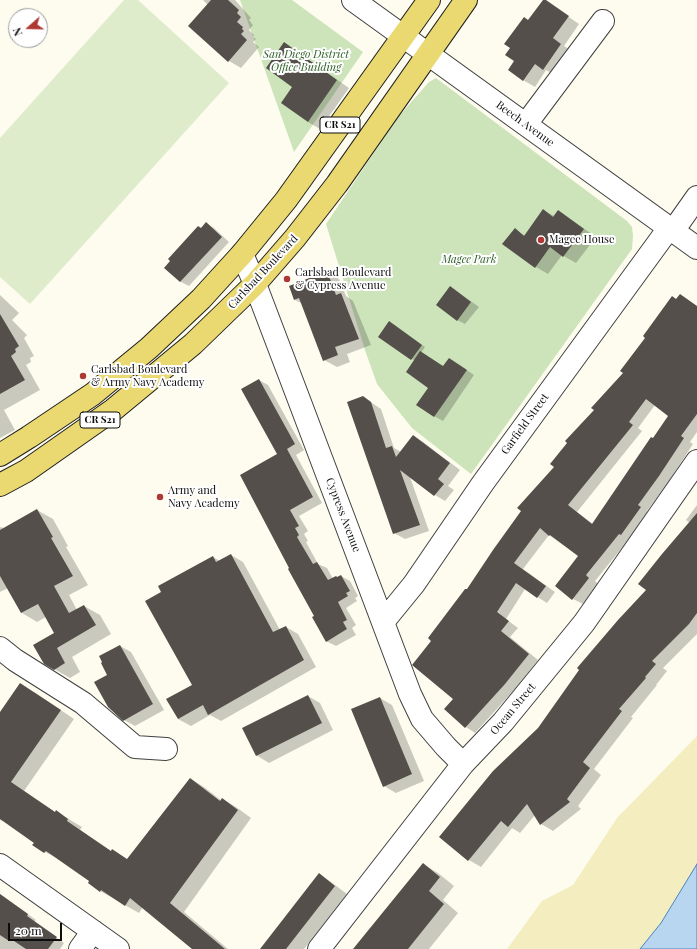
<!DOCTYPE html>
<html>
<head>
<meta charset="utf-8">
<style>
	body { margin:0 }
	#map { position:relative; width:697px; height:949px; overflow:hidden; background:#fdfcee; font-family:"Playfair Display",serif }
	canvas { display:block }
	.north { position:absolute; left:8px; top:8px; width:40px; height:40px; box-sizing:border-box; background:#fff; border:1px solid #9e9e9e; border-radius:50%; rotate:250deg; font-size:11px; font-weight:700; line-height:16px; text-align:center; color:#0d0d0d }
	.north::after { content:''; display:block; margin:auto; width:14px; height:18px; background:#ae3933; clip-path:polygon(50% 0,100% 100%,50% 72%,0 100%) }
	.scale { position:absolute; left:8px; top:923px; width:54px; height:18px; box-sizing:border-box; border:2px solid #0d0d0d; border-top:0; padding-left:5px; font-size:12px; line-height:14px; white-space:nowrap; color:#0d0d0d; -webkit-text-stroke:3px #fff; paint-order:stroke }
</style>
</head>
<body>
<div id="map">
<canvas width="697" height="949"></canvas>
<div class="north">N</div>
<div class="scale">20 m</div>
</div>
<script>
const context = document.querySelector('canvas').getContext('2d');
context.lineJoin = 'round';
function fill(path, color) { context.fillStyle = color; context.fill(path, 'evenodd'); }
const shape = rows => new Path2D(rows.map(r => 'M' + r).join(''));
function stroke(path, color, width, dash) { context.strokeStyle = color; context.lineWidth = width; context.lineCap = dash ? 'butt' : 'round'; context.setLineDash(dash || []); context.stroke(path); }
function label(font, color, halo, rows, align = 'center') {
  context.font = font + ' "Playfair Display",serif'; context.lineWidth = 4; context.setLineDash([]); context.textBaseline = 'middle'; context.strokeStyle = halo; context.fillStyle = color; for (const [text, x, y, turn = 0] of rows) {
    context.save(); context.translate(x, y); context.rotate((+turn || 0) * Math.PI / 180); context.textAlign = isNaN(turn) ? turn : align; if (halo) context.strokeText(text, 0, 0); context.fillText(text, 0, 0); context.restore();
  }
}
const green = shape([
	[240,0,292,0,363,52,294,152],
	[436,78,627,221,632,227,633,236,632,249,471,474,412,428,377,384,365,350,326,224,398,117,429,82]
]);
const sand = shape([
	[697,736,697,864,661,923,640,949,507,949,542,901,573,885,617,818]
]);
const pitch = shape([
	[124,0,138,0,229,83,30,304,0,277,0,138]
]);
const water = shape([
	[697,864,697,949,640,949,661,923,697,864]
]);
const shadow = shape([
	[203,0,235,0,251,18,249,20,253,25,249,30,254,35,253,37,256,39,253,42,259,47,241,68,229,61,208,5],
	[544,0,579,24,564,46,572,51,555,75,546,70,535,87,523,80,515,61,529,21],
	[284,44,296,51,349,88,320,129,308,122,294,87],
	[543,210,554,216,559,211,596,237,576,263,562,255,548,274,536,267,515,230,526,236],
	[206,223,214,228,229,242,189,286,181,282,166,268],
	[327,272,339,279,346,296,353,301,371,345,347,354,350,362,337,367,324,360,303,304,295,300],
	[451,287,479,307,465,324,457,320],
	[0,295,19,313,12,320,27,335,24,338,34,356,30,358,31,362,26,365,40,390,4,410,15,430,0,438],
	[677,300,697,306,697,432,690,442,693,444,669,481,647,511,650,513,631,540,629,539,595,581,598,584,583,604,573,599,579,556,549,535,523,569,555,592,547,603,525,589,506,619,518,628,510,637,538,660,515,689,475,733,466,727,432,641,595,410,624,373],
	[655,405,670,416,593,524,577,512,642,431,638,428],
	[393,324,425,347,421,353,444,367,458,364,474,375,443,421,434,416,430,387,415,361,379,337],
	[259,380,268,385,304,450,296,455,322,503,299,516,308,531,304,534,308,541,306,542,318,564,327,568,333,579,341,576,350,581,358,596,355,598,357,601,346,608,356,625,352,628,356,635,336,646,326,641,315,616,289,569,279,455],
	[363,397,381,409,394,448,401,452,413,436,423,442,460,470,448,486,454,490,445,501,435,495,410,477,429,531,405,539,394,533],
	[697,505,697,634,663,668,667,671,656,685,657,685,631,717,633,718,594,769,601,775,578,806,581,809,553,831,541,824,535,815,520,833,512,828,481,867,469,860,539,728,647,590,690,523,686,520],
	[37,510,53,519,68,546,66,547,88,585,69,595,77,610,84,606,100,615,111,634,72,657,80,672,70,678,54,669,55,633,46,617,37,622,22,613,8,588,0,592,0,527,4,528],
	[231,555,243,562,280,630,286,627,298,634,316,667,221,721,210,715,191,726,178,719,193,685,163,593,213,557,220,561],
	[120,646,131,652,164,710,135,726,124,720,108,675],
	[34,692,74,719,24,791,56,813,57,812,82,827,80,830,112,852,128,860,191,779,204,787,222,801,223,799,236,807,251,818,184,912,228,949,193,949,143,907,139,913,100,891,91,881,59,859,45,852,34,844,35,843,4,820,3,821,0,820,0,713],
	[308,696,320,703,333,730,269,763,256,755],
	[380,698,392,705,424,781,396,793,384,786],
	[423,864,438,873,454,886,443,900,458,913,429,949,355,949],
	[319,874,331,882,347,894,304,949,272,949],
	[0,894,36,920,34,922,64,943,60,949,0,949]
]);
const building = shape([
	[211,0,228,0,239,10,237,13,241,17,237,22,243,27,242,29,244,31,241,34,247,40,228,62,188,26],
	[543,0,546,0,569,16,553,38,561,44,543,70,535,64,523,81,508,70,514,61,505,55,510,48,504,44,524,17,528,20],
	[284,42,337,80,308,122,281,103,292,87,266,68],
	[543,209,553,217,558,210,584,229,563,257,550,247,535,268,502,244,515,228,524,236],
	[206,222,222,237,180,282,164,268,170,261,168,259,198,226,201,228],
	[327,271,336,295,341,293,359,339,335,347,338,355,323,361,299,298,294,300,289,286],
	[450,286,471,302,457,321,436,305],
	[680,294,697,306,697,414,681,436,684,438,659,476,638,505,641,507,621,535,619,534,586,575,589,578,572,600,555,586,578,556,550,535,549,536,540,528,514,563,546,586,537,598,516,583,497,612,509,621,501,631,529,654,505,684,465,728,444,709,453,699,412,665,431,641,428,638,465,589,467,589,493,550,521,511,517,508,554,467,550,464,567,443,565,441,594,410,591,408,623,373,620,371,645,338,643,336,672,296,676,299],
	[646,399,668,416,653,438,651,437,592,524,568,505,633,425,629,422],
	[0,314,19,346,15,349,16,352,11,356,25,380,0,394],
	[389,321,422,345,411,360,378,337],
	[420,351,443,366,449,358,467,370,434,417,416,405,428,388,406,372],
	[259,379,295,444,287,449,313,497,290,510,299,526,295,528,299,535,297,537,313,564,317,562,328,580,336,576,337,577,341,575,350,591,346,593,348,596,338,602,347,620,343,622,347,629,326,642,312,617,314,616,288,569,289,568,240,475,277,454,241,389],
	[363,396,371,402,386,448,392,446,396,457,413,435,450,463,438,479,444,484,434,496,400,470,420,525,393,534,347,402],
	[37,509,53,537,51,538,73,576,54,586,69,613,84,605,96,625,57,648,65,663,54,670,44,664,33,645,54,633,38,604,21,613,0,576,0,530],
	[697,513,697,613,689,624,652,661,656,664,645,677,646,678,619,709,622,711,583,762,590,768,567,799,570,802,540,825,527,804,508,827,501,821,468,861,439,837,493,771,538,728,579,670,577,668,618,620,646,590,638,584,662,554],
	[231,554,273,632,286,626,304,660,208,715,203,705,178,719,166,699,192,685,145,601,161,592,158,586,213,556,216,562],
	[120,645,153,704,123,721,108,707,94,682,107,675,101,663,102,662,99,656],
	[20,683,61,710,11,782,55,812,56,810,68,819,67,821,111,851,112,849,127,859,190,778,220,801,222,798,238,810,170,903,225,949,192,949,130,898,125,906,101,890,100,892,88,883,89,881,46,851,44,853,32,845,34,843,0,819,0,712],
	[308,695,322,723,256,756,242,728],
	[380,697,412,774,383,787,351,709],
	[423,863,440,877,429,891,444,904,408,949,353,949],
	[319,873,335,886,286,949,260,949],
	[0,894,28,914,27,916,57,937,48,949,26,949,11,939,9,941,0,935]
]);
const minor = shape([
	[353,0,697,248],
	[526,124,603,21],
	[673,231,697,197],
	[242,254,255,284,301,405,410,694,422,719,446,747,463,764],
	[383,622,414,584,483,483,669,228],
	[0,648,15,660,83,703,135,747,166,749],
	[0,865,118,949],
	[80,949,93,931],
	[319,949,463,764,503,722,584,623,697,461]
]);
const major = shape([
	[0,455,29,437,93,394,149,348,201,299,242,254,286,200,429,0],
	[0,485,26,471,113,410,193,344,255,284,295,238,337,184,466,0]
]);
const markers = [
	[541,240,4,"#ae3933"],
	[287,279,4,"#ae3933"],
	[83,376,4,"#ae3933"],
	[160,497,4,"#ae3933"]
];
const shields = [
	[340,125,40],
	[100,420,40]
];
const shieldNames = [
	["CR S21",340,125],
	["CR S21",100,420]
];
const parkNames = [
	["San Diego District",306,55],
	["Office Building",306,68],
	["Magee Park",469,260]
];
const streetNames = [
	["Beech Avenue",525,124,36],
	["Carlsbad Boulevard",263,272,-47],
	["Garfield Street",525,424,-54],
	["Cypress Avenue",343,515,69],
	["Ocean Street",513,709,-50]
];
const poiNames = [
	["Magee House",549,240],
	["Carlsbad Boulevard",295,273],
	["& Cypress Avenue",295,286],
	["Carlsbad Boulevard",91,370],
	["& Army Navy Academy",91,383],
	["Army and",168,491],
	["Navy Academy",168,504]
];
fill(green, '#cde4bb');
fill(sand, '#f4edbf');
fill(pitch, '#deeccc');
fill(water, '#b8d6ef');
stroke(water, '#4784bf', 1);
fill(shadow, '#0003');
fill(building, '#544f4a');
stroke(minor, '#404040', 24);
stroke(major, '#1e1e1e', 24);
stroke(minor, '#fff', 22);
stroke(major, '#ead871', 22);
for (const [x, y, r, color] of markers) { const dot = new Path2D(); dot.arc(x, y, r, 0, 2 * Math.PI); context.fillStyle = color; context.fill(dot); stroke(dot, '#fff', 1.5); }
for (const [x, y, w] of shields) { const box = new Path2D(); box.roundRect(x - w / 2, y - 8, w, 16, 3); context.fillStyle = '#fff'; context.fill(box); stroke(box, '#0d0d0d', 1); }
label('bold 10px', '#0d0d0d', null, shieldNames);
label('italic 11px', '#2b5d24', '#fff', parkNames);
label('11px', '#0d0d0d', '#fff', streetNames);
label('11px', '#0d0d0d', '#fff', poiNames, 'left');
</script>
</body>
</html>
